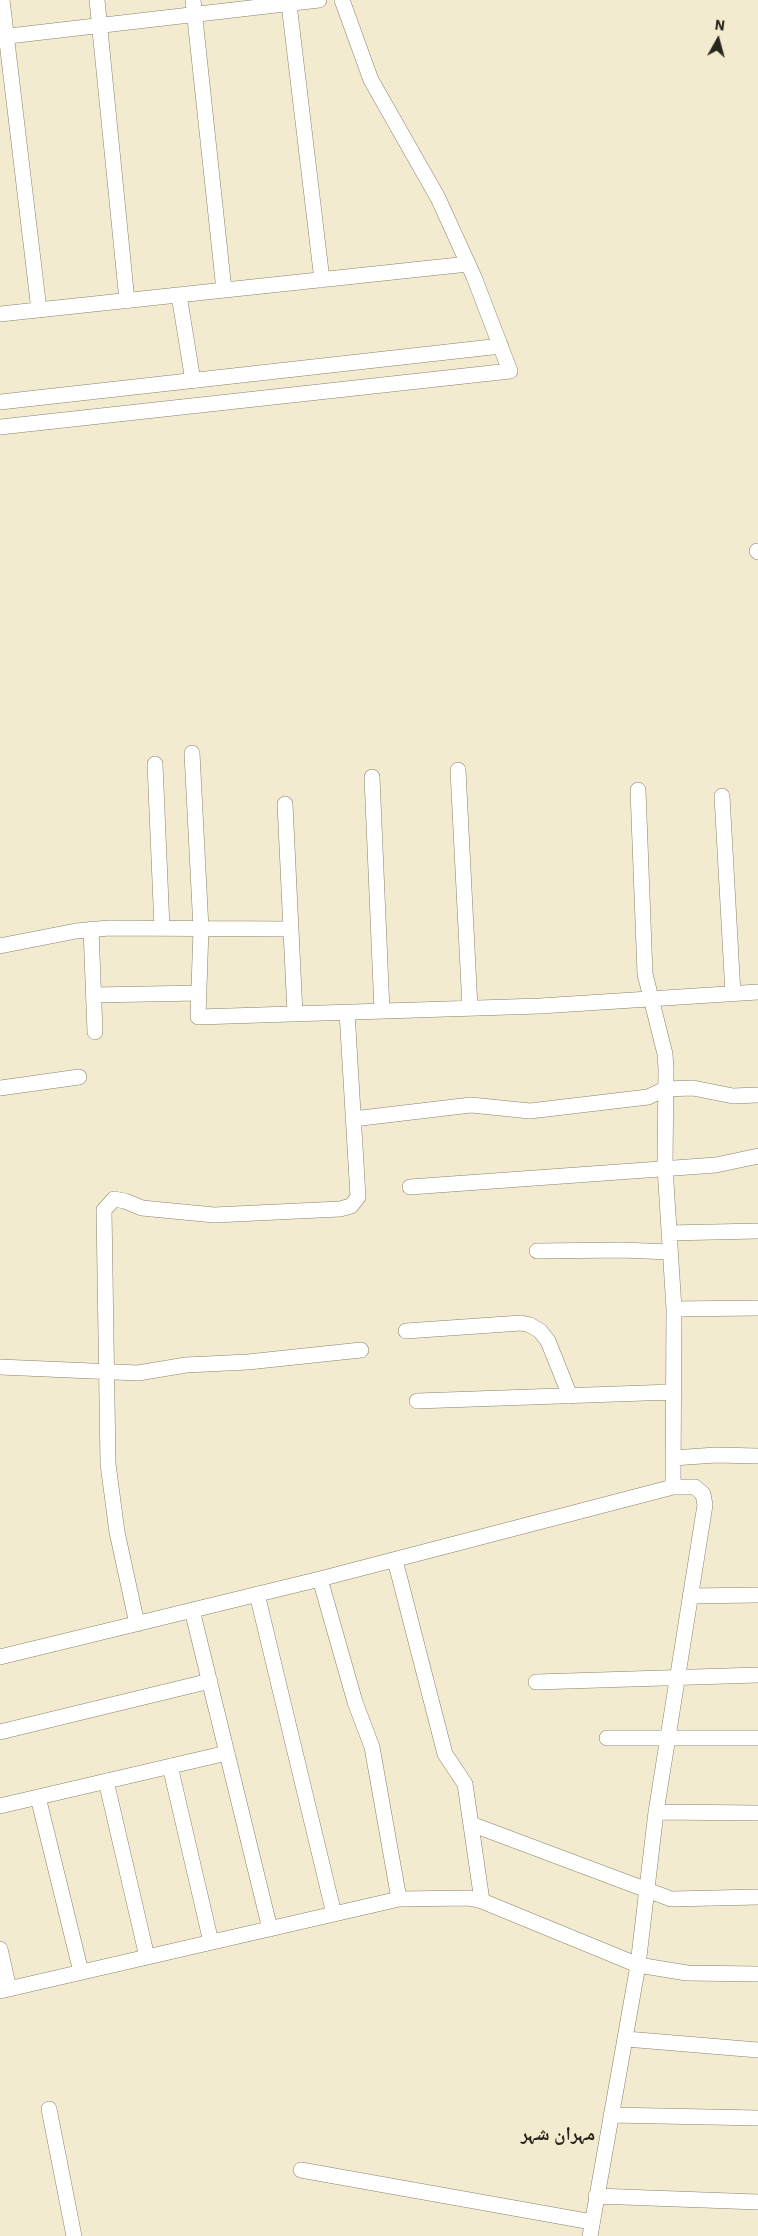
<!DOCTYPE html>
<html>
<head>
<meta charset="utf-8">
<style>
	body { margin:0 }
	#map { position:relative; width:758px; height:2236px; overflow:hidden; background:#f2ebcf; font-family:"IBM Plex Sans",sans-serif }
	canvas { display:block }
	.north { position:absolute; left:693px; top:15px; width:50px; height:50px; -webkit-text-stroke:4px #f2ebcf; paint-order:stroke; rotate:7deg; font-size:14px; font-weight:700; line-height:20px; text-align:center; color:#29261c }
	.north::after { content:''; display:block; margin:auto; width:18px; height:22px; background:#29261c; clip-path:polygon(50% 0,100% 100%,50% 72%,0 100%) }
</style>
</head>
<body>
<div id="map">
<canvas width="758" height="2236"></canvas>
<div class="north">N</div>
</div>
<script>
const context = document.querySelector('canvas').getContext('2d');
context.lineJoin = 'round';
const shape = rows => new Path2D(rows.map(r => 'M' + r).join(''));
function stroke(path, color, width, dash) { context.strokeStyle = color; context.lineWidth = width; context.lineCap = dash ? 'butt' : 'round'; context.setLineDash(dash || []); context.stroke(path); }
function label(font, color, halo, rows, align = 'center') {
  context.font = font + ' "IBM Plex Sans","Noto Naskh Arabic",sans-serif'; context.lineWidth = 4; context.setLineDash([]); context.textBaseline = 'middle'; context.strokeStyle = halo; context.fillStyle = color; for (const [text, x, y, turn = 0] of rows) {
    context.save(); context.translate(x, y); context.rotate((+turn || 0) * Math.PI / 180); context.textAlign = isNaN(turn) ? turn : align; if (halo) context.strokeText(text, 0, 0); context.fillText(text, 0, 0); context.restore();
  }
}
const street = shape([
	[2,0,39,310],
	[97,0,127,301],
	[193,0,224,290],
	[289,4,322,280],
	[0,37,319,0],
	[179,295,193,381],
	[0,314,468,264],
	[0,402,501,346],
	[0,427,510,371,474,277,438,198,371,80,342,0],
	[757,551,758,552],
	[192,753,201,929,198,1017,540,1006,758,992],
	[155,764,162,928],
	[458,770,470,1008],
	[372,777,382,1011],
	[638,790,645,974,665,1054,666,1069,665,1167,674,1309,673,1487],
	[722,796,733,994],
	[285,804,295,1014],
	[91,929,95,1032],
	[0,946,76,931,109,928,291,929],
	[94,995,199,993],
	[0,1088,79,1077],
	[353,1119,471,1105,530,1111,648,1097,665,1089,693,1088,733,1096,758,1095],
	[410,1187,716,1165,758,1156],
	[669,1233,758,1231],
	[537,1251,622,1250,670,1252],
	[674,1309,758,1308],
	[406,1331,521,1323,530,1325,540,1331,548,1341,570,1396],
	[0,1367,138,1373,186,1365,248,1362,361,1350],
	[417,1401,673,1392],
	[673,1458,716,1455,758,1456],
	[395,1560,445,1754,465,1784,482,1901],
	[320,1579,355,1702,372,1747,399,1899],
	[257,1594,334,1914],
	[690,1596,758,1595],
	[192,1610,270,1929],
	[137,1624,117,1532,108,1464,104,1210,114,1199,125,1201,142,1208,214,1215,340,1209,351,1206,358,1197,347,1012],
	[0,1657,320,1579,673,1487,695,1487,703,1494,705,1505,656,1812,638,1965,590,2236],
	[536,1682,758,1675],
	[0,1732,210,1681],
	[607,1738,758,1738],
	[170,1766,211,1942],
	[106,1781,147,1957],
	[38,1797,81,1972],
	[0,1806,227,1753],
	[656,1812,758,1813],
	[471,1824,671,1899,758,1897],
	[0,1949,9,1989],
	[0,1991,399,1899,469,1898,482,1901,638,1965,687,1973,758,1974],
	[626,2039,758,2050],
	[49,2109,74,2236],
	[611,2115,758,2118],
	[301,2170,592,2222],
	[596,2196,758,2202]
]);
const districtNames = [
	["مہران شہر",558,2135]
];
stroke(street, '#89826a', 16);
stroke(street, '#fff', 15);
label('bold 19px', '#29261c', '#f2ebcf', districtNames);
</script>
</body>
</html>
